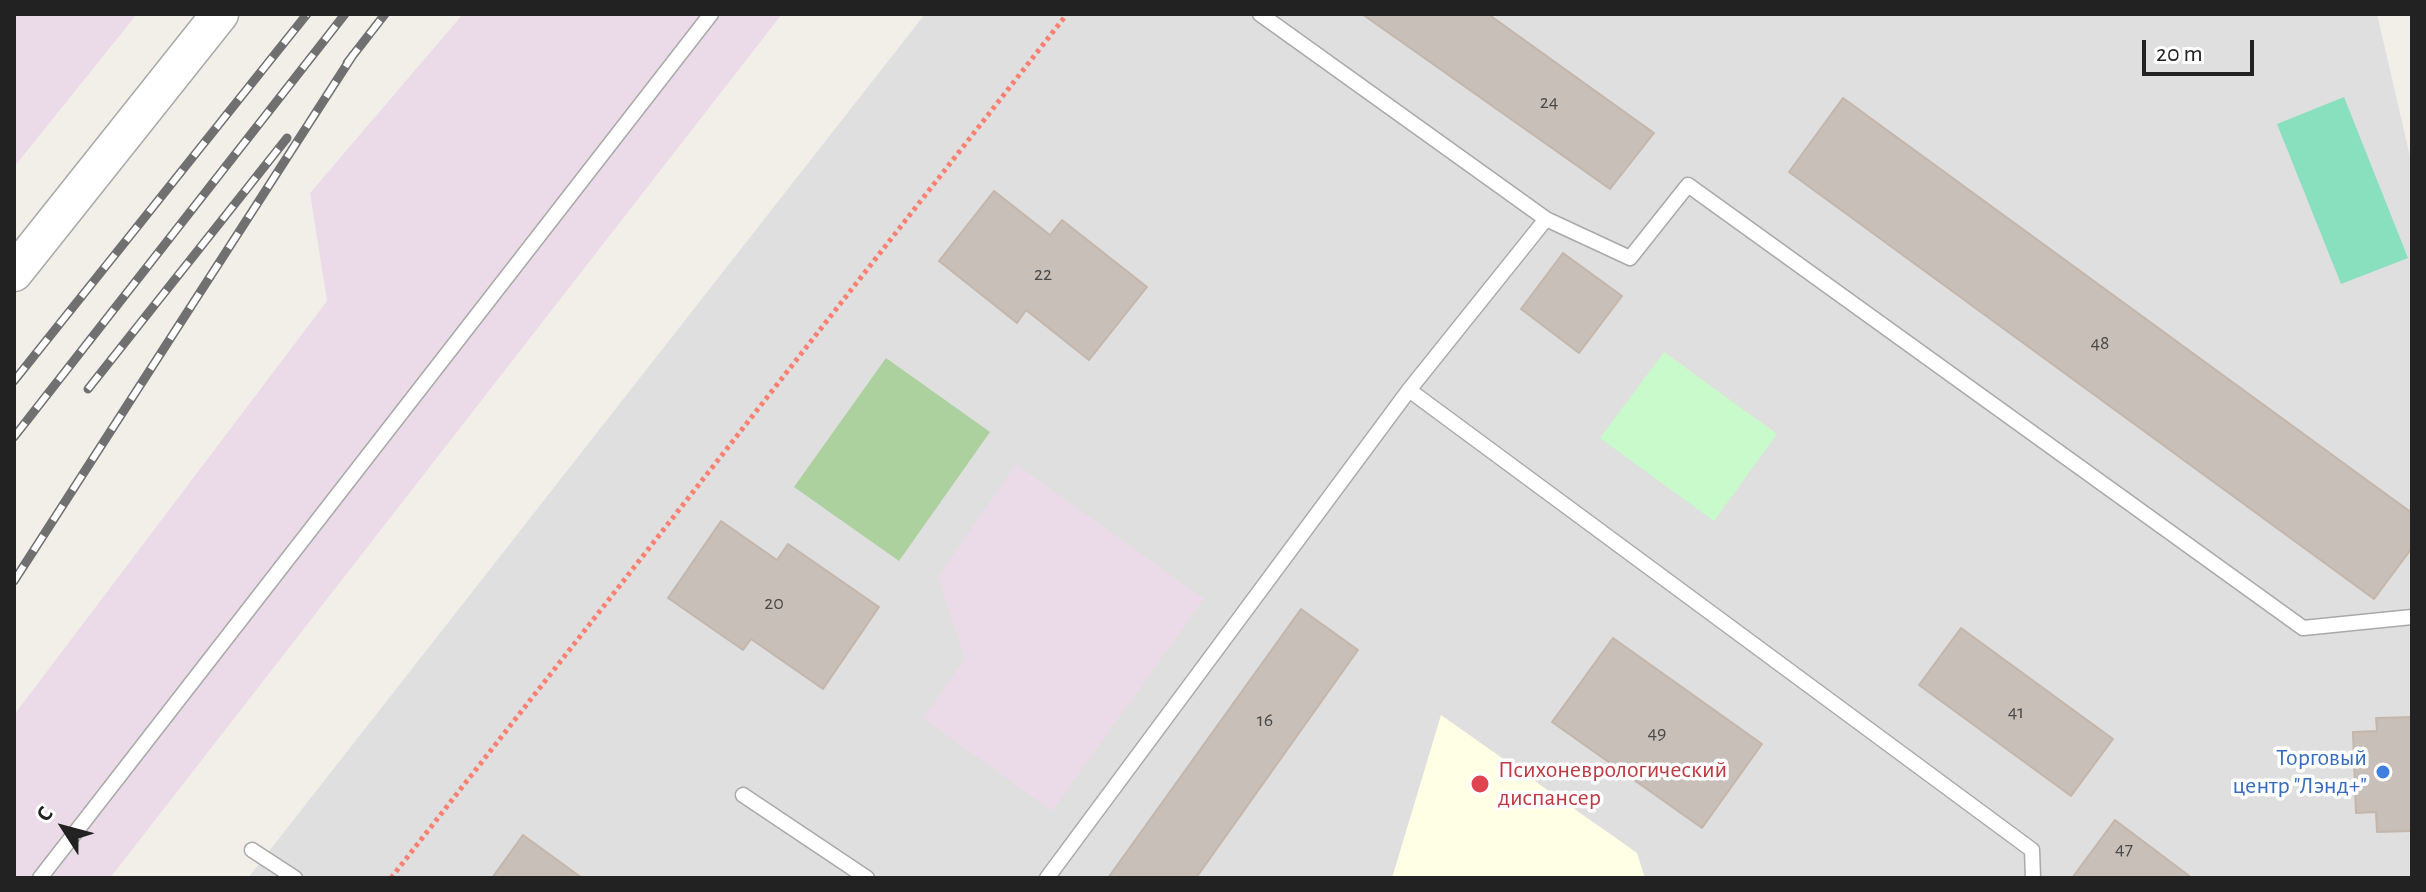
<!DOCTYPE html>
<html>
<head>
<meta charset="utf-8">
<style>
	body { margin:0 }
	#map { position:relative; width:2426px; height:892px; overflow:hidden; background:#f2efe9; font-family:"Alegreya Sans",sans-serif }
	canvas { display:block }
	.frame { position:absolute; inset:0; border:16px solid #222; pointer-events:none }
	.north { position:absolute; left:24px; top:788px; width:80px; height:80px; -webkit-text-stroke:6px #fff; paint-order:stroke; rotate:306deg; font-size:22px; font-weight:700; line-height:32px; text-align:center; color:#222 }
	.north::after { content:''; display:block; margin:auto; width:28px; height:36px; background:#222; clip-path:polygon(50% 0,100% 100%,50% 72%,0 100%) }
	.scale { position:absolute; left:2142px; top:40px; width:112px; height:36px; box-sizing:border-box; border:4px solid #222; border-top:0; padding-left:10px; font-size:24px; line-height:28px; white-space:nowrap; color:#222; -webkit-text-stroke:6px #fff; paint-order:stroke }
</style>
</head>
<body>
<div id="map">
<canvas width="2426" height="892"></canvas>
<div class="frame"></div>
<div class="north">С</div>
<div class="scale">20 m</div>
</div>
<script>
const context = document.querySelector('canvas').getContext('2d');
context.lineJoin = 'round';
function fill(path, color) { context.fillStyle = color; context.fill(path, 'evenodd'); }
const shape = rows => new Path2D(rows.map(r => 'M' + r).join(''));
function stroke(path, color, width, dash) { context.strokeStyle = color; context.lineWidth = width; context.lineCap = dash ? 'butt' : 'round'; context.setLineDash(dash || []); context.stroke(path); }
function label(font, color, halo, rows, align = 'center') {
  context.font = font + ' "Alegreya Sans",sans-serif'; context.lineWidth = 7; context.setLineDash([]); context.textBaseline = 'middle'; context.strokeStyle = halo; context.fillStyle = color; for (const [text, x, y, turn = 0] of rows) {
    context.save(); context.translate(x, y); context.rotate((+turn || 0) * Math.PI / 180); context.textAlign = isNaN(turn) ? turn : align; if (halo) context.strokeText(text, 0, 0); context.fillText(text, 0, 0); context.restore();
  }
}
const residential = shape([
	[925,14,2377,14,2412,165,2412,878,248,878]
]);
const industrial = shape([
	[14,14,137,14,14,167],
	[463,14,782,14,110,878,14,878,14,715,327,301,310,193],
	[1016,464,1204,599,1052,811,923,718,965,659,938,577]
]);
const education = shape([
	[1441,715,1637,853,1645,878,1392,878]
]);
const forest = shape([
	[886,358,990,432,899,561,794,487]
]);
const park = shape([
	[1664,352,1777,434,1714,521,1600,438]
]);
const pitch = shape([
	[2344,97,2408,258,2341,284,2277,124]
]);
const building = shape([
	[1362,14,1488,14,1654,133,1610,189,1362,14],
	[1843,98,2412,513,2412,548,2374,599,1789,172,1843,98],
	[994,191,1050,235,1062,220,1147,287,1089,360,1026,310,1017,323,939,261,994,191],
	[1563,253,1622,296,1579,353,1521,309,1563,253],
	[721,521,777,560,788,544,879,607,823,689,751,639,743,650,668,598,721,521],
	[1301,609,1358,650,1196,878,1108,878,1301,609],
	[1961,628,2113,739,2071,796,1919,685,1961,628],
	[1613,638,1762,744,1702,828,1552,722,1613,638],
	[2412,717,2412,831,2377,832,2376,812,2356,813,2353,732,2377,731,2376,718,2412,717],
	[2115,820,2192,878,2072,878,2115,820],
	[523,835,582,878,492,878,523,835]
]);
const path = shape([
	[391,878,1067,14]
]);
const service = shape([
	[1260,14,1546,219,1630,258,1688,185,2303,628,2412,617],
	[1546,219,1409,390,2032,850,2033,878],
	[743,795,867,878],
	[252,850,295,878],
	[40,878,711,14],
	[1047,878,1409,390]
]);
const tertiary = shape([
	[14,273,220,14]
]);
const rail = shape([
	[347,63,385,14],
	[14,381,307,14],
	[88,389,287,138],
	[14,437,345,14],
	[14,581,353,55]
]);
const markers = [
	[2383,772,8,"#3f7fe0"],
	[1480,784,10,"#e0444e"]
];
const numberNames = [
	["24",1549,102],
	["22",1043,274],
	["48",2100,343],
	["20",774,603],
	["41",2016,712],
	["16",1265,720],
	["49",1657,733],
	["47",2124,849]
];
const shopNames = [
	["Торговый",2367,758],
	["центр \"Лэнд+\"",2367,786]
];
const healthNames = [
	["Психоневрологический",1498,770],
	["диспансер",1498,798]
];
fill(residential, '#e0dfdf');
fill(industrial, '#ebdbe8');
fill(education, '#ffffe5');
fill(forest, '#add19e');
fill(park, '#c8facc');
fill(pitch, '#88e0be');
fill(building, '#c7bfb8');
stroke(building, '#c4b6ab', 2);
stroke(service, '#a9a9a9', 17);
stroke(tertiary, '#a9a9a9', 39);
stroke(path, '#fa8072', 5, [4, 4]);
stroke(service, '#fff', 14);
stroke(tertiary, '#fff', 36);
stroke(rail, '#707070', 9);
stroke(rail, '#fff', 6, [18]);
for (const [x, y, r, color] of markers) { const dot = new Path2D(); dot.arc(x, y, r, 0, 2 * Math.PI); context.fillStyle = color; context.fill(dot); stroke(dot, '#fff', 3); }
label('20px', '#4b4948', null, numberNames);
label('24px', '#366cbe', '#fff', shopNames, 'right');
label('24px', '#be3a42', '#fff', healthNames, 'left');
</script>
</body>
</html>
